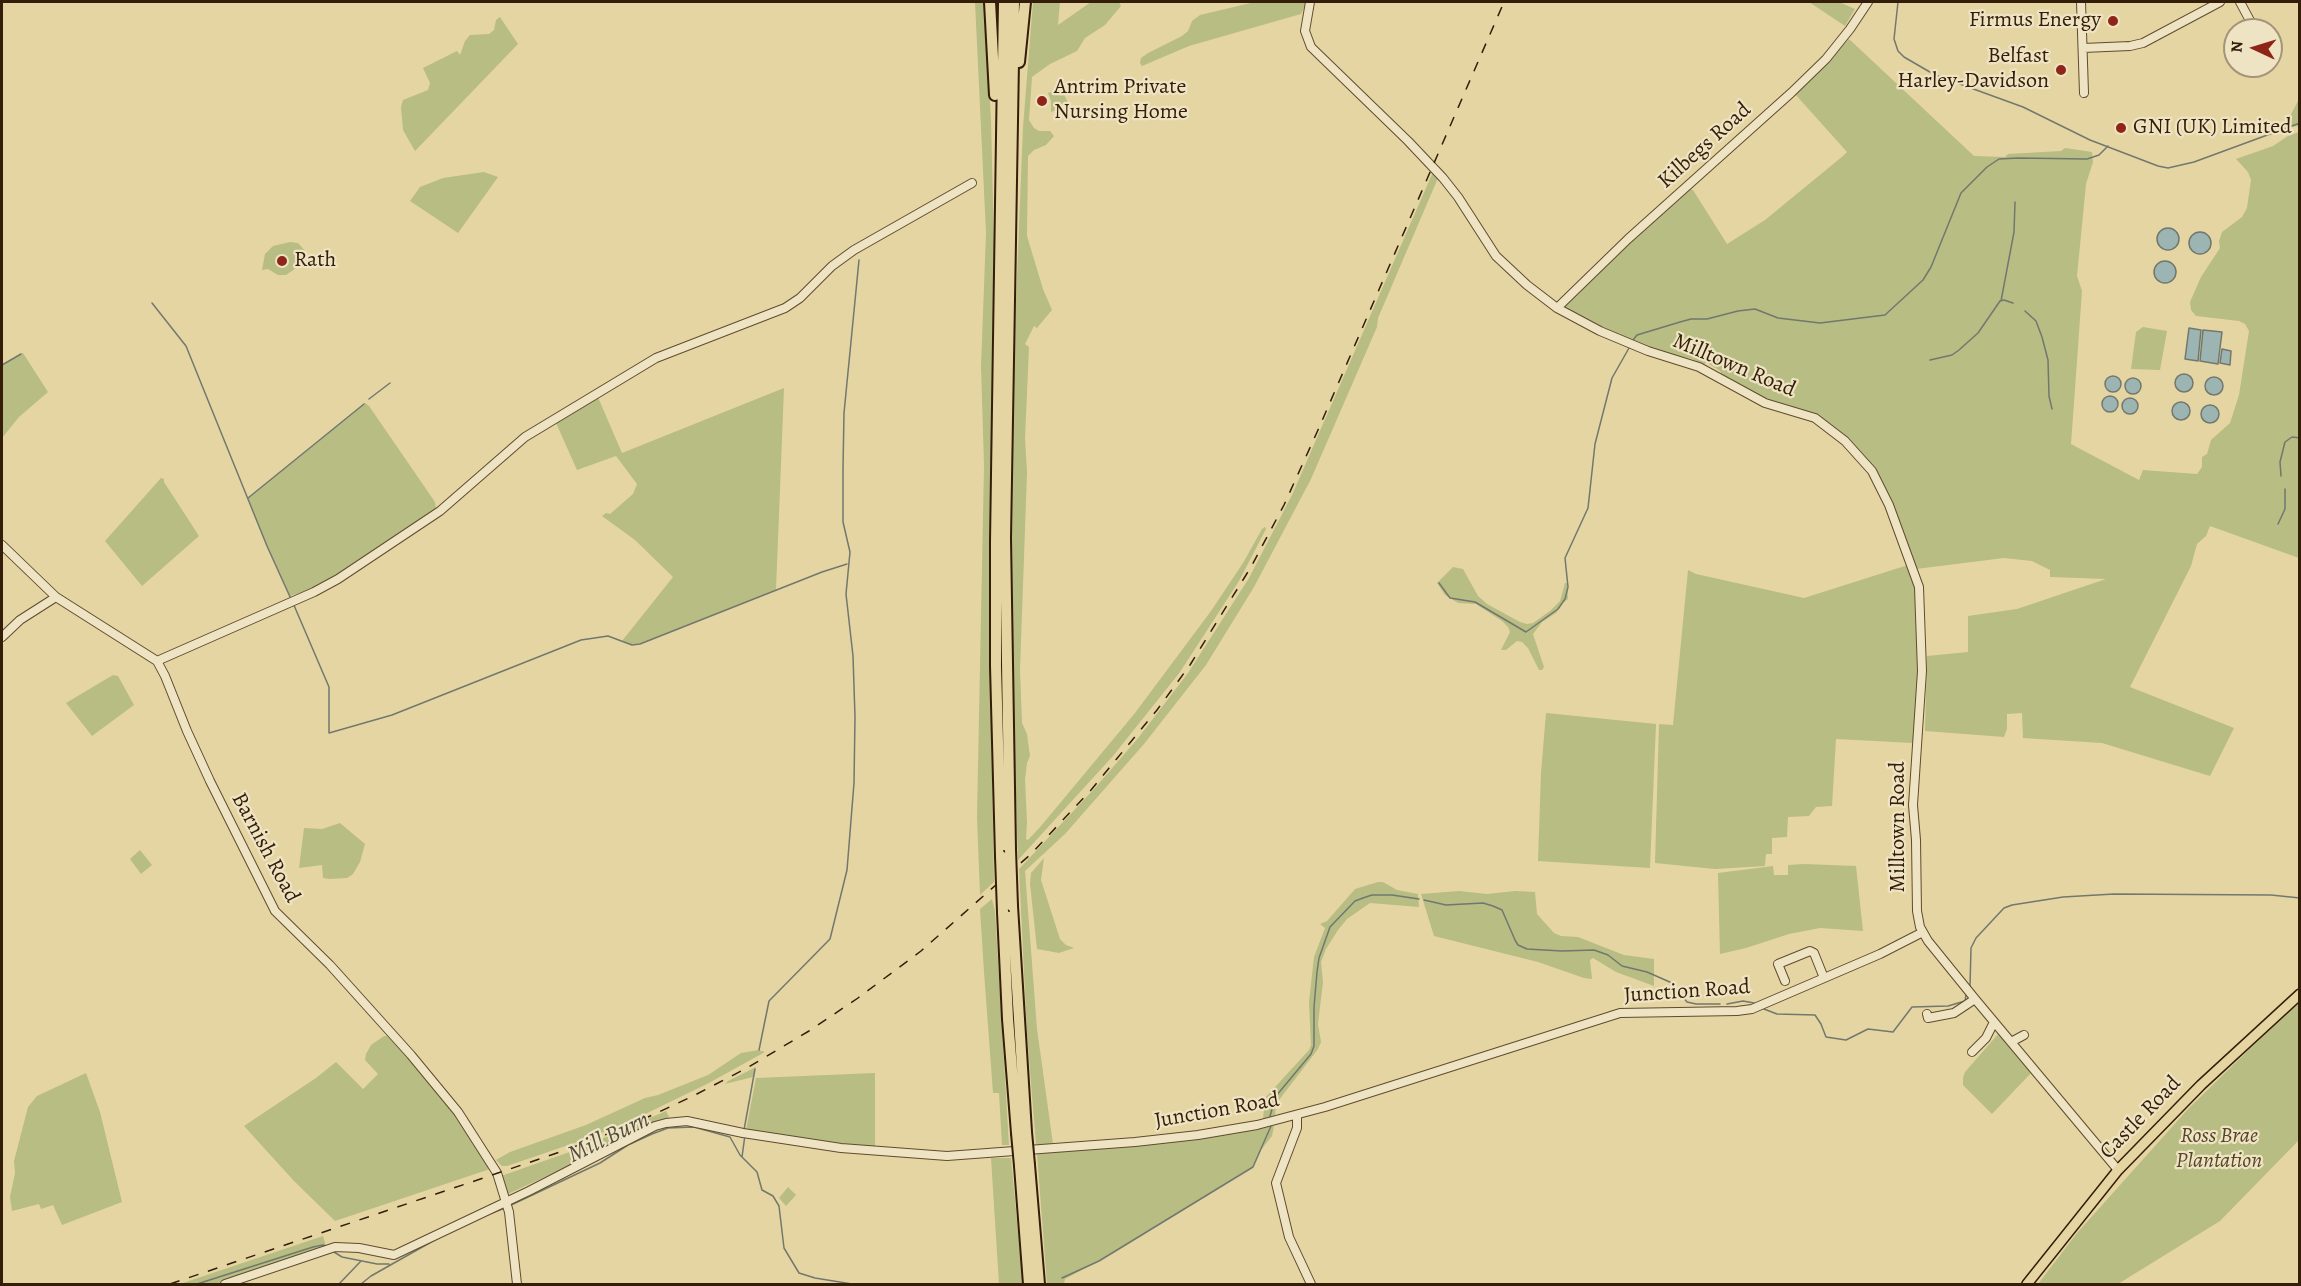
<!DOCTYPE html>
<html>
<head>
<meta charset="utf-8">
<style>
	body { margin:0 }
	#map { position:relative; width:2301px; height:1286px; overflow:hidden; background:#e5d5a2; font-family:Alegreya,serif }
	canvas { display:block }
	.frame { position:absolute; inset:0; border:3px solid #341d09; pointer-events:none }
	.north { position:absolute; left:2223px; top:18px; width:60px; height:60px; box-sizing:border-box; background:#eee4c3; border:2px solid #a49479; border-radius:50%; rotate:274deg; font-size:16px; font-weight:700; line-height:24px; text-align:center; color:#341d09 }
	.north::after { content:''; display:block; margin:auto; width:21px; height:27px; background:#8f2418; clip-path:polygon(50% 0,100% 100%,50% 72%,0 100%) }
</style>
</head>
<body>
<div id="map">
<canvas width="2301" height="1286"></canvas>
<div class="frame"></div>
<div class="north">N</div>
</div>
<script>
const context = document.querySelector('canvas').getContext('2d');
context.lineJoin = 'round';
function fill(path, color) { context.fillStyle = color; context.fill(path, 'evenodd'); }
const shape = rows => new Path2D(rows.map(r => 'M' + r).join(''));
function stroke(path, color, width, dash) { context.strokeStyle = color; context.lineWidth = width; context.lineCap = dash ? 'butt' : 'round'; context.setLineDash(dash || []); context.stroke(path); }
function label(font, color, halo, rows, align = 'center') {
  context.font = font + ' Alegreya,serif'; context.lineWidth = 4.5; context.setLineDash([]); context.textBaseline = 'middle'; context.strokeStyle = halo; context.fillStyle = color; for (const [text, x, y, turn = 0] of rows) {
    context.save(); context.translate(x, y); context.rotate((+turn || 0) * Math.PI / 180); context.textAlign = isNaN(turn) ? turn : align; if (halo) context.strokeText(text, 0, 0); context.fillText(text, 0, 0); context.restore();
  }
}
const green = shape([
	[975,2,984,2,991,120,994,244,989,602,994,882,980,895,977,817,984,465,981,366,986,233],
	[1033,2,1060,2,1058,25,1091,2,1119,2,1121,6,1105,25,1085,38,1077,51,1050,64,1032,77,1029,120,1034,128,1039,131,1050,131,1054,136,1046,145,1034,150,1028,156,1027,236,1043,289,1052,310,1037,328,1034,326,1025,344,1029,347,1025,438,1027,472,1020,670,1022,723,1027,734,1030,756,1027,763,1025,779,1027,823,1026,839,1028,840,1041,826,1135,713,1211,611,1243,563,1262,529,1265,527,1266,529,1239,581,1180,672,1113,756,1018,860,1011,656,1013,376,1023,127],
	[1255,2,1307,2,1301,14,1189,46,1142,66,1140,63,1141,58,1148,53,1182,36,1188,31,1192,21,1200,15],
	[1809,2,1839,2,1855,9,1845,26],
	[500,17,518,44,415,151,403,130,401,107,403,100,428,90,430,83,423,68,457,51,460,55,465,41,470,35,489,34,494,30,496,20],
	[1849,39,1974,156,2005,157,2008,154,2061,151,2065,148,2092,152,2093,162,2086,184,2077,276,2082,291,2071,444,2139,480,2143,470,2197,474,2202,467,2202,457,2207,454,2211,440,2230,423,2239,395,2249,331,2245,324,2239,321,2196,316,2191,310,2190,302,2201,277,2220,248,2219,241,2222,232,2242,217,2247,208,2251,180,2248,172,2236,159,2273,146,2288,136,2299,132,2299,558,2210,526,2206,536,2197,544,2191,566,2130,687,2234,728,2210,776,2102,743,2023,738,2022,713,2007,714,2007,729,2004,737,1925,731,1927,656,1968,652,1968,616,2017,609,2106,579,2050,577,2050,570,2032,561,2004,558,1916,569,1878,474,1857,450,1832,427,1765,402,1723,376,1720,371,1706,362,1704,365,1692,359,1653,350,1633,341,1633,338,1631,341,1594,324,1567,309,1564,305,1595,273,1688,189,1693,190,1727,244,1765,220,1843,156,1847,152,1795,94],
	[1061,88,1069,105,1051,112,1051,101,1048,93],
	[2299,99,2299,126,2289,127,2288,120],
	[484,172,498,177,458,233,410,201,420,187,443,178],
	[1433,172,1438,178,1378,318,1377,327,1311,479,1254,587,1206,665,1144,744,1065,834,1025,871,1037,1029,1053,1144,1036,1144,1027,1035,1019,869,1095,788,1139,737,1188,673,1249,578,1292,495],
	[290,242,298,243,306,252,299,266,286,275,278,275,268,269,262,270,265,254,273,246],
	[2143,327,2167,331,2160,370,2131,369,2136,332],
	[23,353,48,392,19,417,2,438,2,365],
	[784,388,776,590,640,644,632,645,622,641,673,577,635,540,602,516,606,513,610,514,633,494,637,484,616,456,577,470,556,423,597,395,622,453],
	[365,403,369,406,435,502,436,509,329,580,309,590,290,596,267,546,248,498],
	[161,478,164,479,164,482,199,536,142,586,105,541],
	[1908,565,1914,582,1918,619,1918,708,1913,743,1836,739,1832,806,1816,807,1809,816,1788,817,1787,837,1772,838,1772,854,1766,854,1765,866,1715,869,1655,863,1659,724,1673,725,1688,570,1696,574,1804,598],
	[1453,567,1463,569,1478,596,1487,604,1520,622,1527,624,1533,623,1550,611,1560,601,1565,583,1567,583,1568,599,1564,602,1556,613,1542,622,1533,634,1544,667,1542,670,1539,670,1528,648,1522,642,1517,641,1506,650,1501,650,1510,632,1508,627,1502,621,1476,604,1458,603,1445,595,1437,583],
	[113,675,118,676,134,705,92,736,66,703],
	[1546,713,1656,724,1650,868,1538,861,1541,773],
	[340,823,365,844,360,862,353,874,347,878,330,879,323,878,322,865,299,868,304,828,322,829],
	[140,850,152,865,141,874,130,859],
	[1044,858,1041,880,1060,939,1066,945,1074,948,1059,953,1037,949,1030,884,1031,873],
	[1804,864,1856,866,1863,931,1820,928,1789,934,1746,948,1720,954,1718,873,1773,866,1774,875,1788,875,1788,865],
	[1378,882,1383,882,1397,890,1418,894,1419,907,1370,903,1347,919,1338,930,1326,949,1321,962,1323,982,1318,1024,1321,1042,1318,1049,1279,1100,1276,1105,1275,1115,1263,1119,1265,1098,1309,1050,1311,1045,1309,1002,1314,957,1325,928,1320,924,1327,921,1355,889],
	[1459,891,1487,894,1515,891,1535,892,1537,914,1554,933,1561,936,1578,937,1624,955,1654,959,1654,986,1616,972,1593,958,1590,960,1592,979,1584,978,1538,962,1434,936,1421,894],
	[992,899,995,911,1009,1145,1002,1145,999,1093,993,1093,984,972,980,909],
	[2299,1001,2299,1140,2220,1221,2118,1284,2038,1284,2077,1233,2189,1108],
	[1999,1033,2032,1072,1992,1114,1963,1085,1963,1078,1965,1072],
	[384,1036,387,1036,427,1078,454,1112,490,1169,335,1221,294,1181,244,1126,316,1078,336,1062,363,1089,378,1074,365,1060,366,1054,371,1045],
	[759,1050,765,1052,707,1084,639,1117,592,1137,507,1166,502,1166,496,1160,510,1152,586,1125,645,1098,658,1095,708,1075,741,1053],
	[756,1067,753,1077,725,1084,728,1081],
	[86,1073,100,1112,122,1202,62,1225,53,1205,41,1209,39,1204,12,1211,10,1197,15,1173,14,1161,28,1107,37,1096],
	[875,1073,875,1149,746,1130,756,1078],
	[666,1111,669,1117,667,1120,508,1194,501,1176,581,1148],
	[1274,1126,1272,1136,1261,1150,1253,1167,1115,1252,1065,1279,1064,1284,1047,1284,1037,1154,1186,1140],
	[991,1158,1011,1158,1023,1284,999,1284],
	[788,1187,796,1195,786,1206,779,1198],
	[323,1236,326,1246,216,1284,180,1284]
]);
const water = shape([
	'2157 239a11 11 0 1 1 22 0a11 11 0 1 1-22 0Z',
	'2189 243a11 11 0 1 1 22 0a11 11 0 1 1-22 0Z',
	'2154 272a11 11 0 1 1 22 0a11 11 0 1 1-22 0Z',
	[2189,328,2201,330,2198,361,2185,359,2189,328],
	[2203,330,2222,332,2218,364,2200,361,2203,330],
	[2222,349,2231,351,2230,365,2220,363,2222,349],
	'2175 383a9 9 0 1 1 18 0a9 9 0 1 1-18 0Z',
	'2105 384a8 8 0 1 1 16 0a8 8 0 1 1-16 0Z',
	'2205 386a9 9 0 1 1 18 0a9 9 0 1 1-18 0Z',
	'2125 386a8 8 0 1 1 16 0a8 8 0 1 1-16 0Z',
	'2102 404a8 8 0 1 1 16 0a8 8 0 1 1-16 0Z',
	'2122 406a8 8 0 1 1 16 0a8 8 0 1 1-16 0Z',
	'2172 411a9 9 0 1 1 18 0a9 9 0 1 1-18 0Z',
	'2201 414a9 9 0 1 1 18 0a9 9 0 1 1-18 0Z'
]);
const stream = shape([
	[1898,2,1894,39,1898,51,1904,57,1935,75,2023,107,2090,140,2158,166,2168,168,2194,162,2300,123],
	[2001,301,2014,232,2015,202],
	[152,303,186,346,267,546,291,599],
	[2025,311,2036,321,2042,337,2048,360,2049,396,2052,409],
	[1633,340,1637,335,1680,322,1691,319,1707,319,1738,311,1755,309,1778,318,1820,323,1885,315,1923,280,1931,267,1961,193,1987,167,1999,159,2018,158,2087,159,2099,155,2108,146],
	[1930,360,1952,355,1959,350,1978,333,2000,301,2004,300,2013,303],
	[2,365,21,354],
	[369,399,390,383],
	[2281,476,2280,462,2285,442,2292,437,2300,438],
	[248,498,364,404],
	[2278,524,2285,509,2285,489],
	[1439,583,1450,598,1475,602,1526,632,1558,609,1565,599,1568,587,1565,558,1588,508,1595,444,1612,378,1629,348],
	[293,603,329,687,329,733,392,715,581,640,608,636,632,645,640,644,822,572,847,564],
	[1424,900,1446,905,1483,903,1493,906,1502,910,1515,940,1518,945,1527,949,1562,951,1594,950,1608,955,1622,966,1647,972,1672,983,1687,1002,1696,1004,1720,1004],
	[1970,986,1971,948,1976,938,2004,908,2012,905,2063,897,2114,894,2271,895,2300,898],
	[1727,1004,1743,1001,1754,1003],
	[1764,1009,1777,1014,1815,1015,1821,1024,1826,1037,1846,1040,1868,1029,1893,1032,1912,1007,1948,1006,1965,1001,1966,995],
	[759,1050,769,1001,830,939,847,870,854,783,855,717,853,656,846,594,850,552,843,522,843,469,844,413,859,260],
	[1270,1116,1276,1096,1311,1054,1314,1046,1314,1007,1317,972,1319,958,1330,927,1355,901,1363,898,1372,895,1392,895,1419,899],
	[744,1130,755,1069],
	[742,1157,745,1135],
	[509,1206,600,1163,628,1145,652,1134,668,1128,694,1127,730,1137,740,1155,757,1172,762,1190,773,1196,779,1206,784,1248,799,1273,815,1278,852,1284],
	[487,1215,505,1208],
	[334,1252,342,1257,377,1264,389,1264],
	[1062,1278,1099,1261,1253,1167,1271,1126],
	[197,1284,313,1247,323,1245,328,1247],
	[339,1284,361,1261],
	[361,1284,371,1276,440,1237]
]);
const minor = shape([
	[1310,2,1305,31,1311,47,1408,141,1443,178,1458,197,1496,256,1527,285,1557,308,1600,331,1648,351,1699,367,1765,403,1815,418,1845,441,1872,471,1889,505,1919,587,1922,671,1913,805,1916,840,1917,911,1920,927,1928,941,1975,999,2118,1170],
	[2081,2,2084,93],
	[2240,2,2255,30],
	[2083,48,2130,46,2143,43,2220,2],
	[1557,308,1628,239,1791,93,1826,59,1850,29,1868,2],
	[2,545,56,597,157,661,165,676,187,731,210,781,275,911,330,965,411,1055,458,1112,497,1173,509,1212,517,1284],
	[2,637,20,620,56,597],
	[157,661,314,592,338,579,440,511,525,437,656,358,785,308,800,298,832,266,854,250,972,183],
	[1785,981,1778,964,1810,951,1814,953,1824,978],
	[1927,1014,1928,1018,1954,1013,1975,999],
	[2011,1042,2024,1035],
	[1972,1052,1986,1038,1994,1022],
	[1297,1115,1297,1128,1276,1183,1289,1237,1311,1284],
	[225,1284,335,1247,359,1248,394,1255,529,1191,655,1126,666,1123,687,1121,743,1133,841,1148,947,1156,1135,1142,1198,1135,1257,1125,1325,1107,1620,1013,1737,1011,1752,1009,1880,954,1923,932]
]);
const major = shape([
	[2027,1284,2118,1170,2201,1085,2300,994]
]);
const highway = shape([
	[990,2,995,95],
	[1019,62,1025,2],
	[1010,850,1005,538,1014,2],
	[1001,856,996,666,996,541,1004,2],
	[1012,906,1026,1132],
	[1003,912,1008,1019,1017,1133],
	[1029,1165,1039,1284],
	[1020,1166,1029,1284]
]);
const rail = shape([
	[170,1284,563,1151,631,1125,693,1096,747,1068,809,1031,858,998,921,951,1031,854,1091,790,1157,710,1190,665,1251,567,1284,505,1318,430,1504,2]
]);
const highwayBridge = shape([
	[1010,850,1012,906],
	[1001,856,1003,912],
	[1026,1132,1029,1165],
	[1017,1133,1020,1166]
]);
const markers = [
	[2113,21,6,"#8f2418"],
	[2061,70,6,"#8f2418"],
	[1042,101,6,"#8f2418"],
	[2121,128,6,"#8f2418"],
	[282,261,6,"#8f2418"]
];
const poiNames = [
	["Firmus Energy",2101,21,"right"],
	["Belfast",2049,57,"right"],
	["Harley-Davidson",2049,82,"right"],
	["Antrim Private",1054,88],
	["Nursing Home",1054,113],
	["GNI (UK) Limited",2133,128],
	["Rath",294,261]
];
const streetNames = [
	["Kilbegs Road",1705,146,-42],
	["Milltown Road",1734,366,23],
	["Milltown Road",1899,827,-90],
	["Barnish Road",265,848,62],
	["Junction Road",1687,992,-4],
	["Junction Road",1217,1111,-10],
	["Castle Road",2141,1118,-46]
];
const parkNames = [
	["Ross Brae",2219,1137],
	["Plantation",2219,1162]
];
const waterNames = [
	["Mill Burn",609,1138,-26]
];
fill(green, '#b7bd83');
fill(water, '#9cb5b2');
stroke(water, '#72786e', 1.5);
stroke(stream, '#72786e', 1.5);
stroke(minor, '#604b2f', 10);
stroke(major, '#341d09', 12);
stroke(highway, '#341d09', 14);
stroke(minor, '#eee4c3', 8);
stroke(major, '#e5d5a2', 9);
stroke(highway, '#e5d5a2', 10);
stroke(rail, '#341d09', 1.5, [10, 10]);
stroke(highwayBridge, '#341d09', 14, []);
stroke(highwayBridge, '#e5d5a2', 10);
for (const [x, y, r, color] of markers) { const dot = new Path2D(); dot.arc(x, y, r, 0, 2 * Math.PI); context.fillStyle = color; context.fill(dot); stroke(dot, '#eee4c3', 2); }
label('22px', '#341d09', '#eee4c3', poiNames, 'left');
label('22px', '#341d09', '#eee4c3', streetNames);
label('italic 22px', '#554528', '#eee4c3', parkNames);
label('italic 24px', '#534b3c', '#eee4c3', waterNames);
</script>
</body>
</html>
